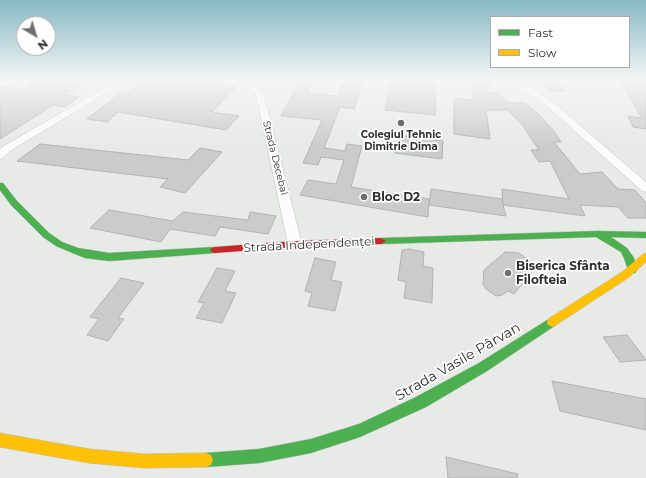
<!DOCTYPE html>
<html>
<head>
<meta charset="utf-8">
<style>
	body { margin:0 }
	#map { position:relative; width:646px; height:478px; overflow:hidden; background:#e7eae6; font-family:Montserrat,sans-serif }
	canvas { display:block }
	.legend { position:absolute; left:490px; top:16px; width:140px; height:52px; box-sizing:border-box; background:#fff; border:1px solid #abacab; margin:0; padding:5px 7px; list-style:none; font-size:12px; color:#2d2f2c }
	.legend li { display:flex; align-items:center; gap:8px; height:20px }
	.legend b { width:20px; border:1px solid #abacab }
	.north { position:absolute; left:16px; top:16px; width:40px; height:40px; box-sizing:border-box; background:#fff; border:1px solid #abacab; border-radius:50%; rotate:142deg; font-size:11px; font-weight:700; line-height:16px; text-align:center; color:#2d2f2c }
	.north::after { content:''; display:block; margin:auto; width:14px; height:18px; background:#6e706d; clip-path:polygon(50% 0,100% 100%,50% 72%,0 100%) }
</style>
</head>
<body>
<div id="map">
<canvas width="646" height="478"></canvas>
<ul class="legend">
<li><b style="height:5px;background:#4caf50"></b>Fast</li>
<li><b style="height:5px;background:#ffc107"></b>Slow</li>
</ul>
<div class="north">N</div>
</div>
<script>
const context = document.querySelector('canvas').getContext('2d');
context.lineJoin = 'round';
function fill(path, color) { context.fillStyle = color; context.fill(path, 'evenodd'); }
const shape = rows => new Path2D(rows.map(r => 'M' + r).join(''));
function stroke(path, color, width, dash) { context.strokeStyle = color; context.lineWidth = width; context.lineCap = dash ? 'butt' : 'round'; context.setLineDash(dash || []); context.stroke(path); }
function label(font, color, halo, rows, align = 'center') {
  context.font = font + ' Montserrat,sans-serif'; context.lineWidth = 3.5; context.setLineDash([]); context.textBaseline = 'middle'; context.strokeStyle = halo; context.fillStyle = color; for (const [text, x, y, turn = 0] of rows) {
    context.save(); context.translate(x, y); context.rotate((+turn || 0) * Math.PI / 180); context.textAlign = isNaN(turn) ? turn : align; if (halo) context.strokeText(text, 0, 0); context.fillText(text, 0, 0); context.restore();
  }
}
const building = shape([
	[29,80,88,80,66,95,79,97,65,107,53,105,0,139,0,86,29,90,29,80],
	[146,80,184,80,236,87,212,112,239,116,226,130,118,112,107,122,87,119,122,92,129,92,146,80],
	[301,80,314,80,307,93,337,96,345,80,364,80,354,109,340,107,324,148,345,151,347,144,362,146,351,187,429,199,428,217,300,195,308,180,336,184,344,160,321,157,318,165,303,163,322,120,281,116,301,80],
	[392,80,436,80,435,115,385,110,392,80],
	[475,80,489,80,488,92,499,93,508,103,525,103,537,113,554,131,561,142,554,142,580,174,602,172,618,189,635,190,646,203,646,218,628,218,618,207,580,205,585,216,503,205,506,216,429,205,431,189,502,199,503,205,502,189,569,199,550,161,539,162,531,150,539,150,521,123,507,110,486,110,490,139,454,134,454,98,472,100,475,80],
	[541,80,556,80,565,91,549,91,541,80],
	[620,80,646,83,646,129,633,127,628,116,642,118,620,80],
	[399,135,443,141,442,159,395,153,399,135],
	[40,144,188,160,200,148,222,152,185,193,160,187,168,179,17,161,40,144],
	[109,210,173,221,183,212,248,220,250,212,276,216,268,234,220,227,215,236,170,229,161,242,90,228,109,210],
	[409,249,424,252,423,266,433,268,432,303,404,298,406,282,398,280,402,250,409,249],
	[505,252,519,253,529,260,533,271,514,294,508,291,502,295,496,296,486,289,483,284,484,270,505,252],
	[315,258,336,262,331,280,342,282,335,311,308,306,312,293,305,291,315,258],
	[217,268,235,271,225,291,236,293,222,323,196,318,204,303,198,302,217,268],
	[121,278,144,283,118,318,124,319,108,341,87,335,99,319,90,317,121,278],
	[627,335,646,360,620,362,603,337,627,335],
	[552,381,646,399,646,430,560,411,552,381],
	[446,457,518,474,517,478,448,478,446,457]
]);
const street = shape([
	[118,80,128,80,10,151,4,158,0,159,0,149,2,147,118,80],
	[237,80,247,80,259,87,264,95,302,244,300,248,295,249,290,248,288,244,256,95,253,91,237,80],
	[509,80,520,80,524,82,555,104,646,182,646,192,642,191,549,108,509,80]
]);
const fast = shape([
	[0,183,3,183,17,201,49,233,62,242,78,248,109,253,215,247,218,248,220,250,218,252,215,253,109,261,85,258,75,254,56,246,43,237,11,205,0,190,0,183],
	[598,231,646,232,646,238,611,237,627,248,634,258,637,270,635,273,629,273,624,258,621,252,596,237,381,244,376,241,381,238,598,231],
	[552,317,556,319,557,322,556,325,487,371,426,407,360,437,311,453,259,463,206,467,201,465,199,460,201,455,206,453,259,449,311,439,359,424,416,397,479,363,552,317]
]);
const slow = shape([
	[646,253,646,262,628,278,556,325,552,327,548,325,547,322,548,319,622,272,643,254,646,253],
	[0,433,89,449,144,454,206,453,211,455,213,460,211,465,206,467,144,468,89,463,0,447,0,433]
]);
const jam = shape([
	[381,238,386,241,381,244,295,247,215,253,212,252,210,250,212,248,215,247,295,241,381,238]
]);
const markers = [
	[401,123,4,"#6e706d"],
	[364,197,4,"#6e706d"],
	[508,273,4,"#6e706d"]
];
const farPoinames = [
	["Colegiul Tehnic",401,135],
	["Dimitrie Dima",401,147]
];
const farStreetnames = [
	["Strada Decebal",275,158,76]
];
const poiNames = [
	["Bloc D2",372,197],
	["Biserica Sfânta",516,266],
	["Filofteia",516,280]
];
const streetNames = [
	["Strada Independenței",309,245,-3]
];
const nearStreetnames = [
	["Strada Vasile Pârvan",458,362,-30]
];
fill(building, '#caccc9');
stroke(building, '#b1b3b0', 1);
stroke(street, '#babdba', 1);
stroke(fast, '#babdba', 1);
stroke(slow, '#babdba', 1);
stroke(jam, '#babdba', 1);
fill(street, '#fbfcfb');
fill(fast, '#4caf50');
fill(slow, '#ffc107');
fill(jam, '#c62828');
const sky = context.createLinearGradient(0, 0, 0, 147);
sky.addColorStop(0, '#87b8c4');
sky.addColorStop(0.54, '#f4f6f4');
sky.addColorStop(1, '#f4f6f400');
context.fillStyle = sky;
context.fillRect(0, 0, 646, 147);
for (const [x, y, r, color] of markers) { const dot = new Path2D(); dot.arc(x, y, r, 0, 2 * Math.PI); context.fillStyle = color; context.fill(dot); stroke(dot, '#fff', 1.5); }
label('bold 10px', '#2d2f2c', '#fff', farPoinames);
label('10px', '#2d2f2c', '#fff', farStreetnames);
label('bold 12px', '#2d2f2c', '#fff', poiNames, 'left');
label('12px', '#2d2f2c', '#fff', streetNames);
label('14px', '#2d2f2c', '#fff', nearStreetnames);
</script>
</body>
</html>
